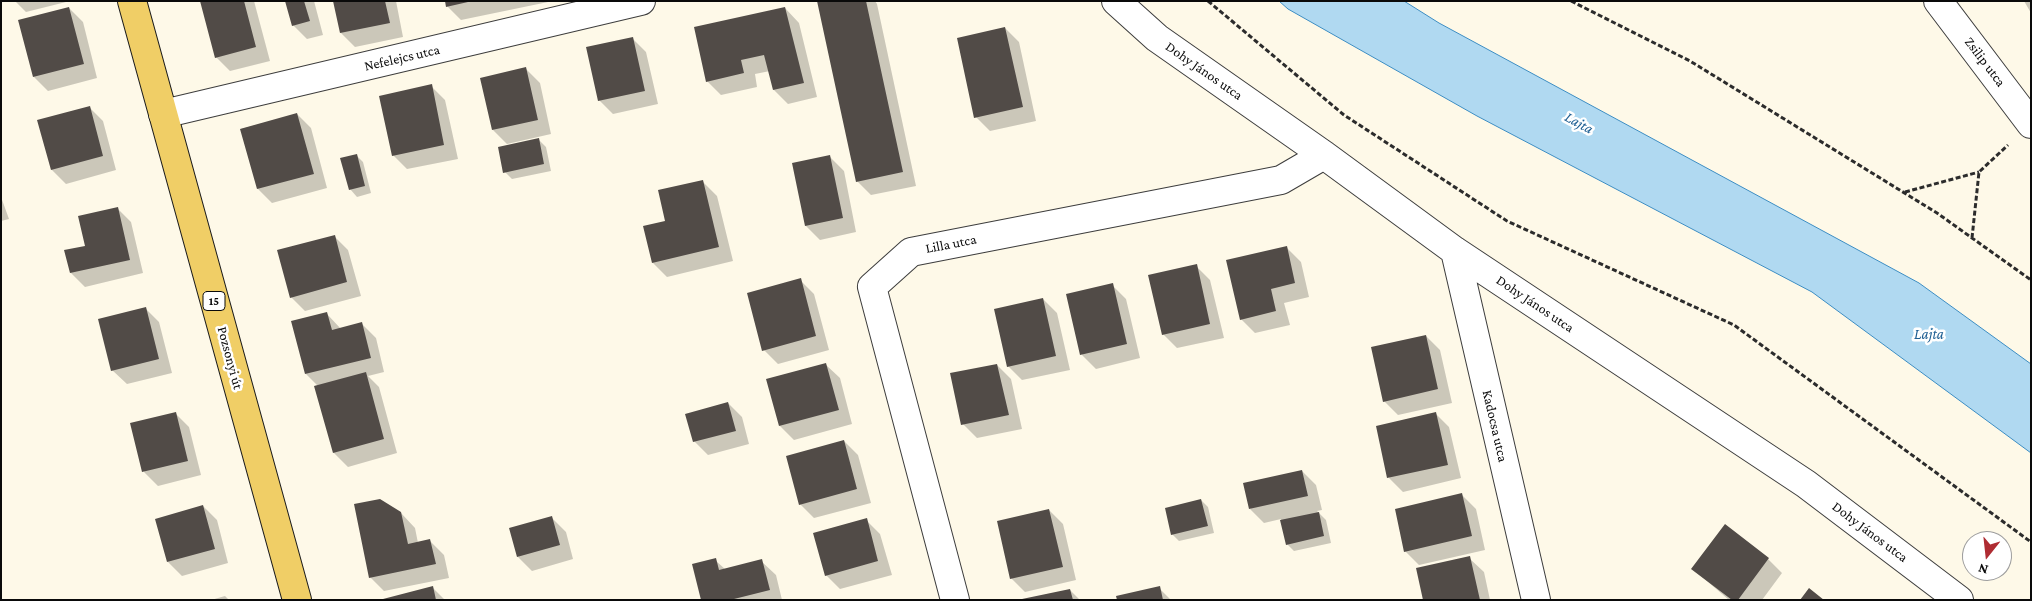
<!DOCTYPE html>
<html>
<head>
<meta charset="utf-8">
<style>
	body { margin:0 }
	#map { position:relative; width:2032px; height:601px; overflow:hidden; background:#fef9e8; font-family:"Crimson Pro",serif }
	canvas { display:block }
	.frame { position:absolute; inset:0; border:2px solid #0a0a0a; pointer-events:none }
	.north { position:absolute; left:1962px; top:531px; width:50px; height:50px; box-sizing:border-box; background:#fff; border:1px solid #9d9d9d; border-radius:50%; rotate:196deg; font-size:14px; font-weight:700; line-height:20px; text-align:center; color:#0a0a0a }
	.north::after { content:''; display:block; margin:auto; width:18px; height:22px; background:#af2c32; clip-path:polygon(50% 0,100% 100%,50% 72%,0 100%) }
</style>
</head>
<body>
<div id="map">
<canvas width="2032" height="601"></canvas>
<div class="frame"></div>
<div class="north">N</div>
</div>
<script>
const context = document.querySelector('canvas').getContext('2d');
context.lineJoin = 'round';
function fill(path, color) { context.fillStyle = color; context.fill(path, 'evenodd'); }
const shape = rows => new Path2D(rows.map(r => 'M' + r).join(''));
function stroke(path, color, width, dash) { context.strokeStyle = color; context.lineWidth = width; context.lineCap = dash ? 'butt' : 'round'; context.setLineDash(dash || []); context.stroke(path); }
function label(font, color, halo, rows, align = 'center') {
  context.font = font + ' "Crimson Pro",serif'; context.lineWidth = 5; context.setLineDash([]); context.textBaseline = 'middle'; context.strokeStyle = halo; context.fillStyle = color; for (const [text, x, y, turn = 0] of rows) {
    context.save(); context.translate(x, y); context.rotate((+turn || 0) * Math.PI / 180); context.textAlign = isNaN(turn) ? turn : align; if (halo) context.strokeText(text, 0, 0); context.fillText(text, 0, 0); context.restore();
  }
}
const water = shape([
	[1279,1,1404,1,1439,23,1919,283,2031,364,2031,453,1812,292,1477,116,1288,9,1279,1]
]);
const shadow = shape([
	[15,1,70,1,26,12],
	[201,1,254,1,270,61,230,71,216,57],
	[287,1,314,1,323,35,307,39,293,25],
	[334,1,396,1,403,37,355,47,341,33],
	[446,1,553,1,461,20,447,6],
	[818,1,875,1,877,4,916,186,871,195,857,181],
	[2024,1,2031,1,2031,13],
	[69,8,83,22,97,78,48,91,34,77],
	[785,8,799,23,817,97,788,104,774,90,770,71,755,74,757,87,721,95,707,81],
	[1005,28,1019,42,1036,121,990,131,976,117],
	[632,38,646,52,658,104,613,114,599,100],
	[526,69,540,83,551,134,507,144,493,130],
	[431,86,445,100,458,159,407,169,393,155],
	[89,107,103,121,116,170,66,184,52,170,39,121],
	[297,114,311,128,327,188,272,203,258,189,241,129],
	[539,140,546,147,551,171,512,179,505,172],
	[356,155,363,162,371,193,357,197,350,189],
	[830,157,844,171,856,232,820,240,806,226,793,164],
	[703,182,717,196,733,261,667,277,653,263,667,222],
	[1,197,9,219,1,221],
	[117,208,131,222,143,273,85,287,71,273,66,251,86,247],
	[334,236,348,250,361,296,305,311,291,297],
	[1286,247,1301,262,1309,297,1284,303,1290,325,1255,333,1241,319],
	[1196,266,1210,280,1224,338,1177,348,1163,334],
	[800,280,814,294,829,350,778,364,764,350],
	[1112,285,1126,299,1140,358,1096,369,1082,355],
	[1043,299,1057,313,1070,370,1022,380,1008,366],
	[145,308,159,322,172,373,127,384,112,370],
	[327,314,341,329,362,324,376,338,384,372,368,376,379,387,397,453,348,467,334,453,316,387,318,386,306,374],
	[1426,336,1440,350,1452,403,1398,415,1384,401],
	[825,364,840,378,852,424,794,440,780,426,768,379],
	[997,365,1011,379,1022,429,977,438,963,424],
	[728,403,742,417,749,444,708,455,694,441],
	[175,413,189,427,201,475,158,486,144,472],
	[1435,413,1449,427,1461,478,1403,492,1389,478],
	[844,441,858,455,871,503,814,518,800,504],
	[1302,471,1316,485,1322,510,1317,511,1326,520,1331,543,1294,551,1287,544,1281,519,1264,523,1250,509],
	[1462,495,1476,509,1485,550,1419,565,1405,551],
	[1201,500,1208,507,1214,533,1179,541,1172,534],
	[203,506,217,520,228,563,182,576,168,562],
	[1049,510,1063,524,1076,580,1025,592,1011,578],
	[401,513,415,528,418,543,430,541,444,555,449,578,384,591,370,577],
	[552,518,566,532,573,559,532,571,518,557],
	[866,520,880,534,892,575,840,589,826,575],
	[1725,526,1768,559,1782,573,1762,600,1729,600,1693,569],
	[1469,558,1484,572,1490,600,1424,600],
	[715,560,726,570,761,561,776,575,782,600,702,600],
	[432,587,445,600,386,600],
	[1159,588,1171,600,1118,600],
	[1070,590,1080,600,1024,600],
	[225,596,229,600,211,600]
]);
const building = shape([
	[200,1,244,1,256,47,215,58],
	[285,1,304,1,310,21,292,26],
	[333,1,385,1,390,23,340,33],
	[445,1,467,1,468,2,446,7],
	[817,1,866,1,903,172,856,182],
	[69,7,84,64,33,77,18,20],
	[785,7,804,83,773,90,764,55,741,60,744,73,706,82,694,27],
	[1005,27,1023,107,974,118,957,38],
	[633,37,645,91,598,101,586,47],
	[526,67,538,120,492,130,480,78],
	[432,84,444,145,392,156,379,96],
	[90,106,103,156,51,170,37,120],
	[297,113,314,174,257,189,240,129],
	[539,138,544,164,503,173,498,147],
	[357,154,365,186,349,190,340,158],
	[830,155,843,218,805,226,792,163],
	[703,180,719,247,652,263,643,226,665,221,658,190],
	[118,207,130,260,70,273,64,250,85,246,78,216],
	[335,235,347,282,290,298,277,250],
	[1287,246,1295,283,1271,289,1276,311,1240,320,1226,260],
	[1197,264,1210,324,1162,335,1148,275],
	[801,278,816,336,762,351,747,293],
	[1113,283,1127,344,1080,355,1066,294],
	[1043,298,1056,356,1007,367,994,309],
	[146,307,159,359,111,371,98,319],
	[327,312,332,330,362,322,371,358,305,374,291,321],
	[1426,335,1438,389,1383,402,1371,347],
	[826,363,839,410,779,426,766,379],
	[997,364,1009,415,961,425,950,373],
	[366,372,384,439,333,453,314,386],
	[728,402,736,431,693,442,685,414],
	[176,412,188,461,142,472,130,423],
	[1436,412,1448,465,1387,478,1376,426],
	[844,440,857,489,799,505,786,456],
	[1302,470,1308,496,1249,509,1243,483],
	[1462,493,1472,536,1404,552,1395,509],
	[380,499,401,512,408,544,430,539,436,564,369,578,354,504],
	[1201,499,1208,526,1171,535,1165,508],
	[203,505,215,549,167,562,155,519],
	[1049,509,1063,567,1010,579,997,521],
	[1319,512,1324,536,1286,545,1280,520],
	[552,516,560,545,517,557,509,528],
	[867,518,878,561,825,576,813,533],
	[1725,524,1769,558,1738,600,1732,600,1691,569],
	[1470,556,1480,600,1423,600,1416,568],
	[716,558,719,570,762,559,770,590,730,600,701,600,692,564],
	[433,586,436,600,383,600,383,599],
	[1160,586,1163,600,1117,600,1116,596],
	[1809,588,1824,600,1800,600],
	[1070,589,1073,600,1022,600,1022,599]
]);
const path = shape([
	[1208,1,1344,115,1507,221,1734,325,2031,542],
	[1571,1,1690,61,1937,213,2031,280],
	[1905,192,1979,172],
	[1972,238,1979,172,2008,145]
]);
const minor = shape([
	[1116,1,1157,38,1324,155,1455,251,1806,484,1959,600],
	[1938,1,2031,124],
	[163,114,641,1],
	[1455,251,1536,600],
	[955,600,872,287,911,252,1281,180,1324,155]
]);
const primary = shape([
	[132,1,297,600]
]);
const shields = [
	[214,301,22]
];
const shieldNames = [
	["15",214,301]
];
const streetNames = [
	["Nefelejcs utca",402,58,-13],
	["Zsilip utca",1985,62,53],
	["Dohy János utca",1204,71,35],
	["Lilla utca",951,244,-11],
	["Dohy János utca",1535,304,34],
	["Pozsonyi út",230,358,75],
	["Kadocsa utca",1495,426,77],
	["Dohy János utca",1870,532,37]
];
const waterNames = [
	["Lajta",1579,123,28],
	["Lajta",1929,334]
];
fill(water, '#b0d9f1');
stroke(water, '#3c8dc3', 1);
fill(shadow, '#0003');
fill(building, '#514b47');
stroke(minor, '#3d3d3d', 30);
stroke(primary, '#1b1b1b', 30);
stroke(path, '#2c2c2c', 3, [5, 2.5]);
stroke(minor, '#fff', 28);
stroke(primary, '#f0ce66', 28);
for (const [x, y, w] of shields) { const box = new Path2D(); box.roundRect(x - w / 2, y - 9.5, w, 19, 4); context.fillStyle = '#fff'; context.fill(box); stroke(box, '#0a0a0a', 1); }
label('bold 12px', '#0a0a0a', null, shieldNames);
label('14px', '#0a0a0a', '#fff', streetNames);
label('italic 15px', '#1d5e92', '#fff', waterNames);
</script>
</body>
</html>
